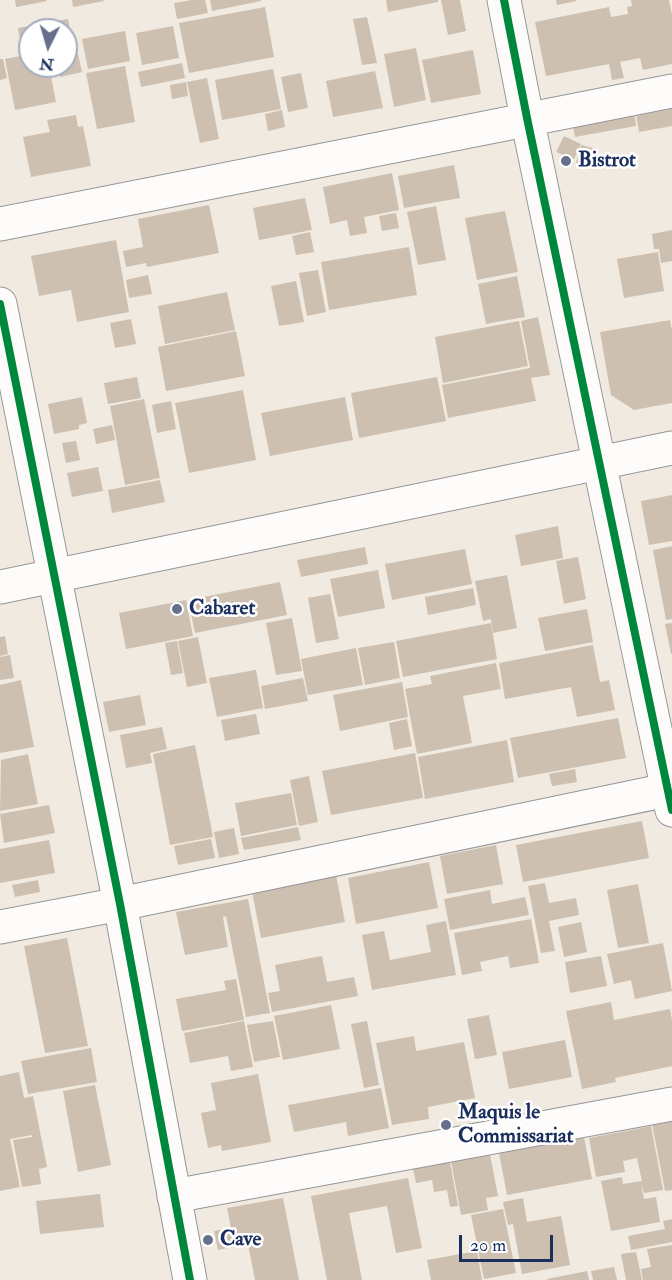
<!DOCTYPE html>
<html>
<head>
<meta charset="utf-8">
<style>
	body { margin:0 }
	#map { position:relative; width:672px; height:1280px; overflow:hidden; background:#f0eae0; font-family:"IM FELL Double Pica",serif }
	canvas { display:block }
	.north { position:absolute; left:18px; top:18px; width:60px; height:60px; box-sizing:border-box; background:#fff; border:2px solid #a4acbf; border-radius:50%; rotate:185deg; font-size:16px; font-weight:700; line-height:24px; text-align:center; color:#1b2f5e }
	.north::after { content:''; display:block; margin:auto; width:21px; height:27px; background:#66708c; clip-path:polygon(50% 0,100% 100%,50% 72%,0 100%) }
	.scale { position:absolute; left:459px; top:1235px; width:94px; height:27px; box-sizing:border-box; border:3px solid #1b2f5e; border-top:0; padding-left:8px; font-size:18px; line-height:21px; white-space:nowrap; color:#1b2f5e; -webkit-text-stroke:4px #fff; paint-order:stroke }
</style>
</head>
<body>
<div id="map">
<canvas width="672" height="1280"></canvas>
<div class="north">N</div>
<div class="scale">20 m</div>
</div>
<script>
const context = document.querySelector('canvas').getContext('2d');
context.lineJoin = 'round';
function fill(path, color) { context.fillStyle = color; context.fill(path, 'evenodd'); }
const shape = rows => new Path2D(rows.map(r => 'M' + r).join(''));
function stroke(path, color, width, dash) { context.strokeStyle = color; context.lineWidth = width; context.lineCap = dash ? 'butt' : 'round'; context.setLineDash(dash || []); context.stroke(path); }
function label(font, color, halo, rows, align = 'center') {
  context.font = font + ' "IM FELL Double Pica",serif'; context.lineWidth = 5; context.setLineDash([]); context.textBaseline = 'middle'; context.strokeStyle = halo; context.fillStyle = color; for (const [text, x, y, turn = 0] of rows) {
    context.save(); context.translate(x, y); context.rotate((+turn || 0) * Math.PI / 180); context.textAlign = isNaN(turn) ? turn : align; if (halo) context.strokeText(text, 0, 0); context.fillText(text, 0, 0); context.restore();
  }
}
const building = shape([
	[15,0,46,0,47,1,16,7],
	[72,0,103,0,104,1,73,7],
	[192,0,205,0,208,13,177,19,174,3],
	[210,0,261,0,261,1,212,11],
	[386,0,438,0,438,2,388,12],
	[441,0,460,0,466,31,448,35],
	[556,0,576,0,576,1,557,5],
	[631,0,669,0,672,15,672,64,643,70,640,58,620,62,624,78,612,80,609,64,546,76,535,22,609,7,611,17,628,14,627,7,632,6],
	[265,7,274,57,189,73,179,23],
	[367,17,377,63,362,65,353,19],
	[68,19,73,43,66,44,66,30,30,30,30,51,22,53,18,28],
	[173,26,179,58,142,65,136,33],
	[125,31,130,61,88,69,82,39],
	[416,48,426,100,394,107,384,54],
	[473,50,481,94,431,103,422,60],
	[30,54,30,66,49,66,56,102,15,110,5,59],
	[78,54,82,72,60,77,58,66,66,66,66,56],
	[0,59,3,59,7,78,0,80],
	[182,63,185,78,141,87,138,72],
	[125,66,135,122,97,129,86,73],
	[273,69,281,109,222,120,215,80],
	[375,71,383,108,333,117,326,81],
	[301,73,308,108,288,112,281,77],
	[207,78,219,139,200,143,187,82],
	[186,82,188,96,172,99,170,85],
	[672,108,672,126,639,132,636,114],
	[634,109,636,126,575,137,572,120],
	[282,110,285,127,268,131,265,114],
	[76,115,78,127,83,126,91,166,31,177,23,137,50,132,47,120],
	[564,136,581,144,574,159,556,152],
	[581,145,597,149,592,167,576,163],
	[454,165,460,198,404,208,398,176],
	[392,173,399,210,364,217,367,233,350,236,347,220,330,224,323,187],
	[305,198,312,230,259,240,253,208],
	[209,205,219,253,147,267,146,263,126,267,123,251,143,247,138,219],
	[436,206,446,260,418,265,407,212],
	[505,211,518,272,477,280,465,218],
	[396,213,399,228,382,231,379,216],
	[672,230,672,261,661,263,659,249,654,249,652,234],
	[310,232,314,252,296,255,292,236],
	[116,240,129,312,77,322,71,290,39,296,31,256],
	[409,247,417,295,329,310,321,262],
	[658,252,664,291,624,298,617,259],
	[318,270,326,312,307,316,299,273],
	[148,275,152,294,129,298,126,280],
	[517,276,525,317,486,324,478,284],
	[296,281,304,322,279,326,271,286],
	[227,292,235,330,165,344,158,306],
	[538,317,550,375,531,378,536,401,448,418,442,385,530,368,521,321],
	[131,319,136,344,115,348,110,323],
	[670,320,672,330,672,403,634,410,611,395,600,332],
	[519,321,528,366,443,383,435,337],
	[236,331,245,376,166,391,158,347],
	[137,377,141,398,108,404,104,383],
	[437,377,446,421,359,438,351,393],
	[243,390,256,460,189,473,175,403],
	[82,397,87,423,79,425,79,429,54,434,48,404],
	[345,397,353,440,270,456,261,413],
	[144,399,160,478,125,485,110,406],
	[171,401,176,429,157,433,152,405],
	[112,425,115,440,96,444,93,429],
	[76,441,80,460,66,463,62,443],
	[98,467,103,491,72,497,67,473],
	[160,480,165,502,112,513,108,490],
	[672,495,672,541,649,545,641,501],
	[558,526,563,558,521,566,515,535],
	[672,546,672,619,666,620,653,550],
	[365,547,368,564,301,577,297,560],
	[465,549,472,584,392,600,385,564],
	[578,557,586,599,564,604,556,561],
	[378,570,385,608,338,617,330,579],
	[507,575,517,628,493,633,491,619,483,621,475,581],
	[280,582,287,615,195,633,188,600],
	[473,588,476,605,428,615,425,597],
	[330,594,339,639,316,643,308,598],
	[186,600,193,636,126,649,119,613],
	[587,609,593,642,545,651,538,618],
	[292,618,302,671,276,675,266,623],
	[491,623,497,659,403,677,396,641],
	[672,623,672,654,671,654,665,624],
	[5,636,8,654,0,656,0,637],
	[198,637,207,683,187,687,178,641],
	[177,641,183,673,171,675,165,643],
	[394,642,400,678,365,685,358,648],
	[593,645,600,682,609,680,615,710,577,717,571,687,505,699,499,663],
	[356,648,363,685,308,695,301,659],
	[10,655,14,678,0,680,0,657],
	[496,663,501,689,463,696,472,743,417,754,405,689,432,684,430,676],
	[256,670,263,708,217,717,209,678],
	[303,678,308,701,265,709,261,686],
	[21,680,34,747,0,753,0,685],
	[402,682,408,717,340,731,333,695],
	[140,695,146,725,109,732,103,702],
	[256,714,260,734,225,741,221,720],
	[618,718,626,758,518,778,510,738],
	[407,719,412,746,394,750,389,723],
	[162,727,167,749,150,753,152,763,126,768,120,735],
	[507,740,514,782,425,799,418,757],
	[195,745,213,837,170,845,153,754],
	[415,753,423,798,331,815,322,771],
	[28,754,38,804,0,811,1,760],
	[575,769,577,782,552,786,549,774],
	[309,776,318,822,299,826,290,780],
	[291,793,297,825,241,836,235,803],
	[49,805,55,833,4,843,0,814],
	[642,821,649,858,523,882,516,845],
	[298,827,301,840,244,850,241,838],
	[234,828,239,854,219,858,214,832],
	[211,839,215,858,178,865,174,846],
	[49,840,55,873,0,883,0,849],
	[496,845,503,884,447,894,440,856],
	[429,862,438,908,356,924,348,878],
	[336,875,345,922,261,938,252,891],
	[38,880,40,892,15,897,12,885],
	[545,883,549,903,576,898,579,915,549,921,555,951,541,953,528,886],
	[638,884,649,943,618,948,607,890],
	[490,890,492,904,525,897,529,915,450,930,444,899],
	[248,899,270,1013,246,1017,226,916,223,917,228,947,185,955,176,912],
	[531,919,539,963,510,968,508,956,480,962,482,971,462,975,454,933],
	[446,921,456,975,372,990,362,935,384,931,390,960,431,952,426,925],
	[581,922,587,952,564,957,558,927],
	[67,938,88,1046,45,1053,24,946],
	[663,943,672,991,635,999,631,980,614,984,607,954],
	[322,956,327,982,354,977,358,996,272,1012,268,993,280,991,275,965],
	[601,956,607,986,570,993,565,962],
	[236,979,244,1020,182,1031,176,999,226,990,224,981],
	[611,1002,614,1020,670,1009,672,1020,672,1066,615,1078,616,1082,582,1089,566,1011],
	[331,1005,340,1049,283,1060,274,1016],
	[489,1015,497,1055,475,1059,467,1019],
	[244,1021,253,1067,231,1071,228,1056,190,1063,184,1033],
	[273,1021,280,1057,254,1062,247,1025],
	[367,1021,379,1085,364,1088,351,1024],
	[414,1036,416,1051,464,1042,475,1098,428,1107,429,1119,392,1125,376,1043],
	[565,1040,572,1077,509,1089,502,1052],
	[91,1048,97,1082,28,1094,21,1061],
	[19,1072,24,1098,33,1096,47,1167,39,1169,41,1184,22,1187,13,1140,32,1137,32,1135,10,1139,20,1187,0,1191,0,1076],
	[258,1074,271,1142,222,1151,221,1145,208,1148,201,1113,216,1110,211,1083],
	[95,1085,111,1165,78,1172,63,1091],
	[381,1088,389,1128,348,1136,346,1122,294,1132,288,1105],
	[672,1120,672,1190,665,1191,652,1124],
	[651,1126,663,1190,644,1193,641,1184,644,1199,656,1197,660,1222,611,1231,601,1181,622,1177,623,1184,642,1181,637,1158,623,1161,625,1172,596,1177,589,1138],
	[584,1137,592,1179,507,1195,499,1153],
	[489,1149,498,1196,486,1198,488,1210,461,1215,450,1156],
	[450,1162,458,1206,450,1207,447,1190,434,1192,432,1180,416,1183,413,1169],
	[408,1178,422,1248,396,1253,387,1206,349,1213,362,1280,327,1280,311,1196],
	[100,1194,104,1227,40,1234,36,1201],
	[283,1198,299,1280,255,1280,248,1244,218,1250,214,1231,231,1228,227,1208],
	[523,1198,527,1222,561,1216,570,1265,522,1274,513,1224,508,1225,503,1202],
	[503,1209,516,1273,484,1279,471,1215],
	[672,1219,672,1242,631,1250,628,1236,665,1229,663,1221],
	[672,1245,672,1280,643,1280,641,1269,651,1267,647,1249],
	[477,1251,482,1280,431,1280,427,1260],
	[636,1252,642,1280,626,1280,621,1254],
	[614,1267,617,1280,593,1280,591,1271],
	[587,1271,589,1280,547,1280,547,1279]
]);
const minor = shape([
	[504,0,527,118,672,810],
	[0,224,672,91],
	[0,927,120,904,672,789],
	[174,1196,672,1104]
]);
const tertiary = shape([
	[0,304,120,904,190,1280],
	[0,587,672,448]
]);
const cycleway = shape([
	[504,0,527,118,672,810],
	[0,304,120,904,190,1280]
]);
const markers = [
	[566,161,6,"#66708c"],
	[177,609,6,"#66708c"],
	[446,1125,6,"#66708c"],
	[208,1240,6,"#66708c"]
];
const poiNames = [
	["Bistrot",578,161],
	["Cabaret",189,609],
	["Maquis le",458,1113],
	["Commissariat",458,1137],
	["Cave",220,1240]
];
fill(building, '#cdc0b1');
stroke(minor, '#969699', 35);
stroke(tertiary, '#969699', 35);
stroke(minor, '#fdfcfa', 33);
stroke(tertiary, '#fdfcfa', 33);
stroke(cycleway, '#00873e', 8);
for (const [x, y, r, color] of markers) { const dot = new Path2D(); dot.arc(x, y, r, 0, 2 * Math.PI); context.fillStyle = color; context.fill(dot); stroke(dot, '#fff', 2); }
label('bold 21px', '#1b2f5e', '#fff', poiNames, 'left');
</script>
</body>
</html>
